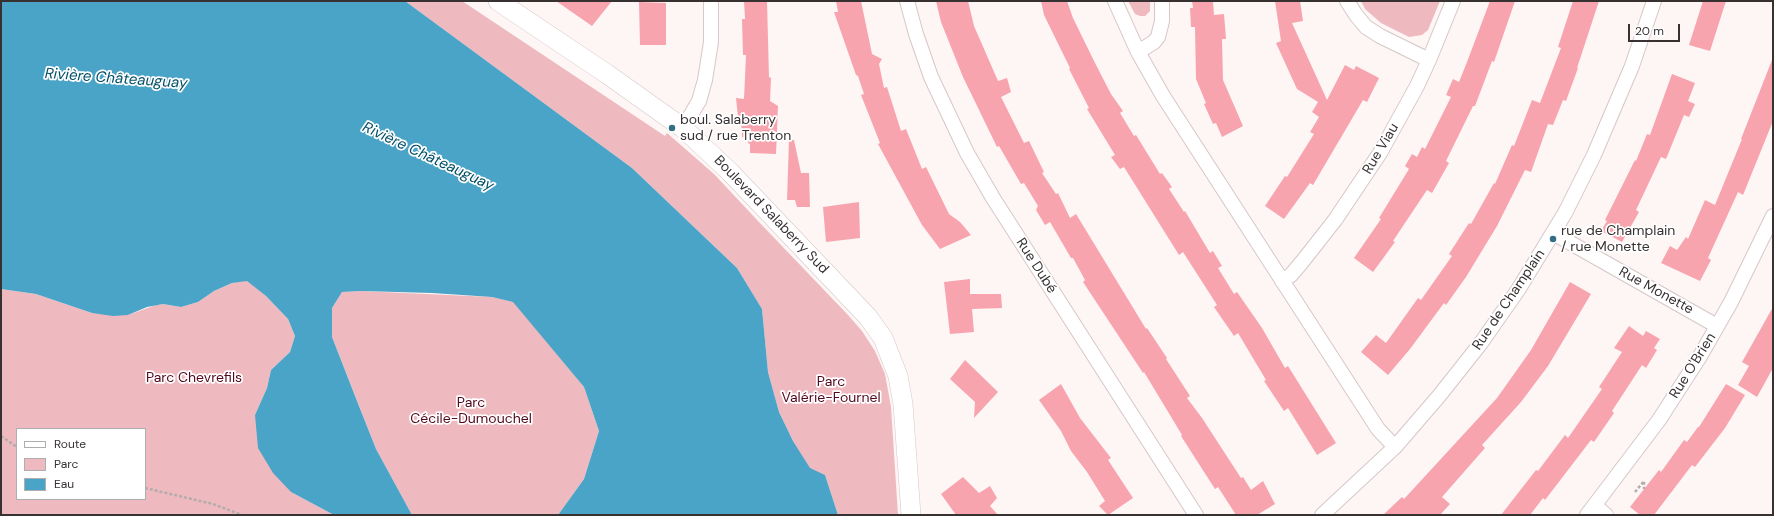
<!DOCTYPE html>
<html>
<head>
<meta charset="utf-8">
<style>
	body { margin:0 }
	#map { position:relative; width:1774px; height:516px; overflow:hidden; background:#fef5f5; font-family:"DM Sans",sans-serif }
	canvas { display:block }
	.frame { position:absolute; inset:0; border:2px solid #373132; pointer-events:none }
	.legend { position:absolute; left:16px; top:428px; width:130px; height:72px; box-sizing:border-box; background:#fff; border:1px solid #afadad; margin:0; padding:5px 7px; list-style:none; font-size:12px; color:#373132 }
	.legend li { display:flex; align-items:center; gap:8px; height:20px }
	.legend b { width:20px; border:1px solid #afadad }
	.scale { position:absolute; left:1628px; top:24px; width:52px; height:18px; box-sizing:border-box; border:2px solid #373132; border-top:0; padding-left:5px; font-size:12px; line-height:14px; white-space:nowrap; color:#373132; -webkit-text-stroke:3px #fff; paint-order:stroke }
</style>
</head>
<body>
<div id="map">
<canvas width="1774" height="516"></canvas>
<div class="frame"></div>
<ul class="legend">
<li><b style="height:5px;background:#fff"></b>Route</li>
<li><b style="height:11px;background:#eebabf"></b>Parc</li>
<li><b style="height:11px;background:#4aa4c8"></b>Eau</li>
</ul>
<div class="scale">20 m</div>
</div>
<script>
const context = document.querySelector('canvas').getContext('2d');
context.lineJoin = 'round';
function fill(path, color) { context.fillStyle = color; context.fill(path, 'evenodd'); }
const shape = rows => new Path2D(rows.map(r => 'M' + r).join(''));
function stroke(path, color, width, dash) { context.strokeStyle = color; context.lineWidth = width; context.lineCap = dash ? 'butt' : 'round'; context.setLineDash(dash || []); context.stroke(path); }
function label(font, color, halo, rows, align = 'center') {
  context.font = font + ' "DM Sans",sans-serif'; context.lineWidth = 3.5; context.setLineDash([]); context.textBaseline = 'middle'; context.strokeStyle = halo; context.fillStyle = color; for (const [text, x, y, turn = 0] of rows) {
    context.save(); context.translate(x, y); context.rotate((+turn || 0) * Math.PI / 180); context.textAlign = isNaN(turn) ? turn : align; if (halo) context.strokeText(text, 0, 0); context.fillText(text, 0, 0); context.restore();
  }
}
const green = shape([
	[405,1,462,1,665,136,667,133,714,174,759,222,848,315,862,331,875,351,885,374,891,407,898,515,838,515,825,475,810,469,793,441,779,412,768,372,762,309,737,268,632,168],
	[1128,1,1150,1,1150,11,1145,16,1140,16,1135,14],
	[1361,1,1440,1,1428,30,1422,35,1409,37,1381,23,1365,9],
	[247,280,266,296,288,319,295,336,290,352,271,370,267,388,255,415,291,492,334,515,1,515,1,289,36,294,92,313,128,315,156,305,163,304,181,307,198,302,214,291,232,283],
	[17,429,145,429,145,499,17,499],
	[361,291,492,297,514,302,584,387,599,431,584,479,558,515,412,515,376,449,332,337,332,308,342,292]
]);
const water = shape([
	[1,1,405,1,632,168,737,268,762,309,768,372,779,412,793,441,810,468,825,475,838,515,558,515,584,479,599,431,584,387,513,302,492,297,432,293,361,291,342,292,332,308,332,337,357,401,376,449,412,515,334,515,291,492,273,473,258,448,255,415,267,388,271,370,290,352,295,336,288,319,266,296,247,281,232,283,214,291,198,302,181,307,163,304,147,307,128,315,113,316,92,313,36,294,1,289]
]);
const building = shape([
	[556,1,612,1,592,26],
	[744,1,767,1,769,77,771,78,770,101,778,106,776,154,750,153,750,144,748,143,748,138,742,137,741,118,738,117,736,98,744,99,746,55,743,55,742,19,745,19],
	[836,1,861,1,872,54,882,59,879,64,884,88,887,87,901,131,906,129,922,169,926,167,949,214,960,222,971,235,940,249,922,225,878,144,880,143,861,95,864,94,858,76,856,75,834,12,838,12],
	[936,1,968,1,974,26,998,81,1007,78,1011,92,1001,97,1024,143,1029,141,1044,172,1042,173,1056,194,1058,193,1070,218,1076,214,1146,329,1147,328,1167,358,1166,359,1190,396,1187,398,1202,418,1241,478,1243,477,1251,490,1263,481,1275,504,1257,515,1236,515,1218,487,1215,489,1181,436,1182,435,1144,372,1143,373,1083,282,1085,280,1073,258,1071,258,1050,222,1045,225,1036,210,1038,206,1024,183,1021,184,999,146,997,147,963,77,941,22],
	[1041,1,1067,1,1073,18,1095,63,1111,94,1123,111,1120,113,1134,136,1136,135,1160,174,1162,173,1172,187,1169,189,1184,212,1185,211,1210,253,1213,251,1222,266,1218,268,1234,294,1237,292,1262,328,1285,368,1288,366,1336,443,1317,455,1288,408,1284,411,1264,381,1266,380,1238,333,1234,336,1214,307,1217,305,1183,252,1179,255,1124,167,1120,169,1111,157,1115,155,1087,109,1089,108,1069,69,1070,68,1044,15],
	[1192,1,1213,1,1214,15,1224,14,1226,39,1222,39,1223,80,1243,126,1222,137,1216,123,1213,124,1204,104,1206,103,1196,79,1195,27,1191,27,1190,8,1193,8],
	[1275,1,1300,1,1303,21,1292,23,1327,100,1345,65,1354,70,1356,66,1379,78,1367,102,1363,100,1313,185,1310,183,1284,219,1265,206,1285,176,1287,177,1314,134,1310,132,1319,117,1312,112,1318,102,1297,89,1276,43,1281,41],
	[1490,1,1515,1,1494,62,1492,61,1475,106,1473,106,1446,161,1449,163,1432,193,1427,190,1393,241,1395,242,1373,272,1354,258,1381,219,1379,218,1409,169,1405,166,1412,154,1417,157,1422,147,1425,149,1451,97,1446,95,1453,79,1459,82,1467,62],
	[1573,1,1599,1,1577,68,1578,68,1566,101,1563,100,1553,125,1548,124,1531,172,1525,170,1497,226,1466,277,1446,305,1444,303,1410,349,1388,375,1361,352,1376,335,1386,343,1418,298,1421,300,1452,256,1449,254,1469,223,1471,224,1494,183,1495,184,1512,145,1514,146,1532,100,1540,103,1561,48,1558,47],
	[1703,1,1726,1,1710,51,1689,45],
	[639,2,666,3,666,45,640,45],
	[1772,60,1773,60,1773,121,1743,195,1738,192,1708,258,1711,260,1700,281,1661,263,1670,246,1677,250,1686,237,1688,239,1705,200,1715,205,1742,139,1741,139],
	[1672,74,1695,83,1688,101,1695,104,1689,117,1684,115,1666,159,1661,157,1636,210,1639,212,1622,242,1601,231,1607,221,1605,220,1635,160,1636,161,1647,134,1650,135],
	[789,140,794,140,801,173,809,173,810,207,797,207,795,200,787,200],
	[859,202,860,238,826,242,823,207],
	[970,279,970,294,1001,294,1002,308,972,309,974,332,950,334,944,282],
	[1570,282,1591,294,1548,366,1521,402,1482,445,1485,448,1442,497,1450,504,1440,515,1383,515,1402,497,1404,499,1497,398,1531,350],
	[1773,307,1773,368,1757,397,1738,385,1749,366,1742,362],
	[1629,326,1643,336,1646,331,1660,339,1654,348,1657,350,1646,368,1642,365,1612,411,1614,413,1594,442,1591,440,1545,500,1543,498,1530,515,1501,515,1536,470,1538,471,1565,435,1568,438,1602,389,1599,387,1622,352,1614,348],
	[965,360,998,392,974,418,975,402,950,379],
	[1061,384,1080,418,1111,458,1108,460,1133,498,1108,515,1099,506,1105,501,1087,472,1071,451,1061,431,1039,400],
	[1726,384,1745,395,1725,428,1695,467,1692,465,1654,515,1640,515,1630,507,1659,470,1661,472,1684,440,1687,442,1698,427,1699,427],
	[963,477,979,493,990,486,997,498,990,506,998,515,956,515,941,494]
]);
const path = shape([
	[1,436,17,447],
	[145,488,213,504,242,515],
	[1635,492,1644,481,1644,489]
]);
const street = shape([
	[907,1,916,34,931,77,967,153,993,198,1196,515],
	[1115,1,1138,52,1163,96,1378,429,1395,447],
	[1347,1,1356,15,1366,27,1380,36,1429,60],
	[1138,52,1154,42,1158,37,1162,21,1162,1],
	[683,128,699,101,705,80,711,42,711,1],
	[1553,233,1717,326],
	[1282,281,1291,275,1302,262,1335,220,1380,153,1417,86,1429,60,1453,1],
	[1595,506,1606,515],
	[1322,515,1395,447,1439,396,1481,343,1518,290,1565,213,1594,155,1632,66,1654,1],
	[1587,515,1659,420,1699,358,1731,302,1773,216]
]);
const secondary = shape([
	[498,1,607,74,683,128,730,172,868,317,883,338,898,376,903,404,911,515]
]);
const markers = [
	[672,128,4,"#336e86"],
	[1553,239,4,"#336e86"]
];
const poiNames = [
	["boul. Salaberry",680,120],
	["sud / rue Trenton",680,136],
	["rue de Champlain",1561,231],
	["/ rue Monette",1561,247]
];
const streetNames = [
	["Rue Viau",1381,149,-59],
	["Boulevard Salaberry Sud",771,215,46],
	["Rue Dubé",1036,266,57],
	["Rue Monette",1656,291,29],
	["Rue de Champlain",1509,300,-56],
	["Rue O'Brien",1693,366,-58]
];
const parkNames = [
	["Parc Chevrefils",194,378],
	["Parc",831,382],
	["Valérie-Fournel",831,398],
	["Parc",471,403],
	["Cécile-Dumouchel",471,419]
];
const waterNames = [
	["Rivière Châteauguay",116,79,4],
	["Rivière Châteauguay",428,157,25]
];
fill(green, '#eebabf');
fill(water, '#4aa4c8');
fill(building, '#f8a4ae');
stroke(street, '#d6c7c8', 16);
stroke(secondary, '#d6c7c8', 20);
stroke(path, '#b4acac', 2.5, [3, 2]);
stroke(street, '#fff', 14);
stroke(secondary, '#fff', 19);
for (const [x, y, r, color] of markers) { const dot = new Path2D(); dot.arc(x, y, r, 0, 2 * Math.PI); context.fillStyle = color; context.fill(dot); stroke(dot, '#fff', 1.5); }
label('14px', '#373132', '#fff', poiNames, 'left');
label('14px', '#373132', '#fff', streetNames);
label('14px', '#52081d', '#fff', parkNames);
label('italic 15px', '#004f69', '#fff', waterNames);
</script>
</body>
</html>
